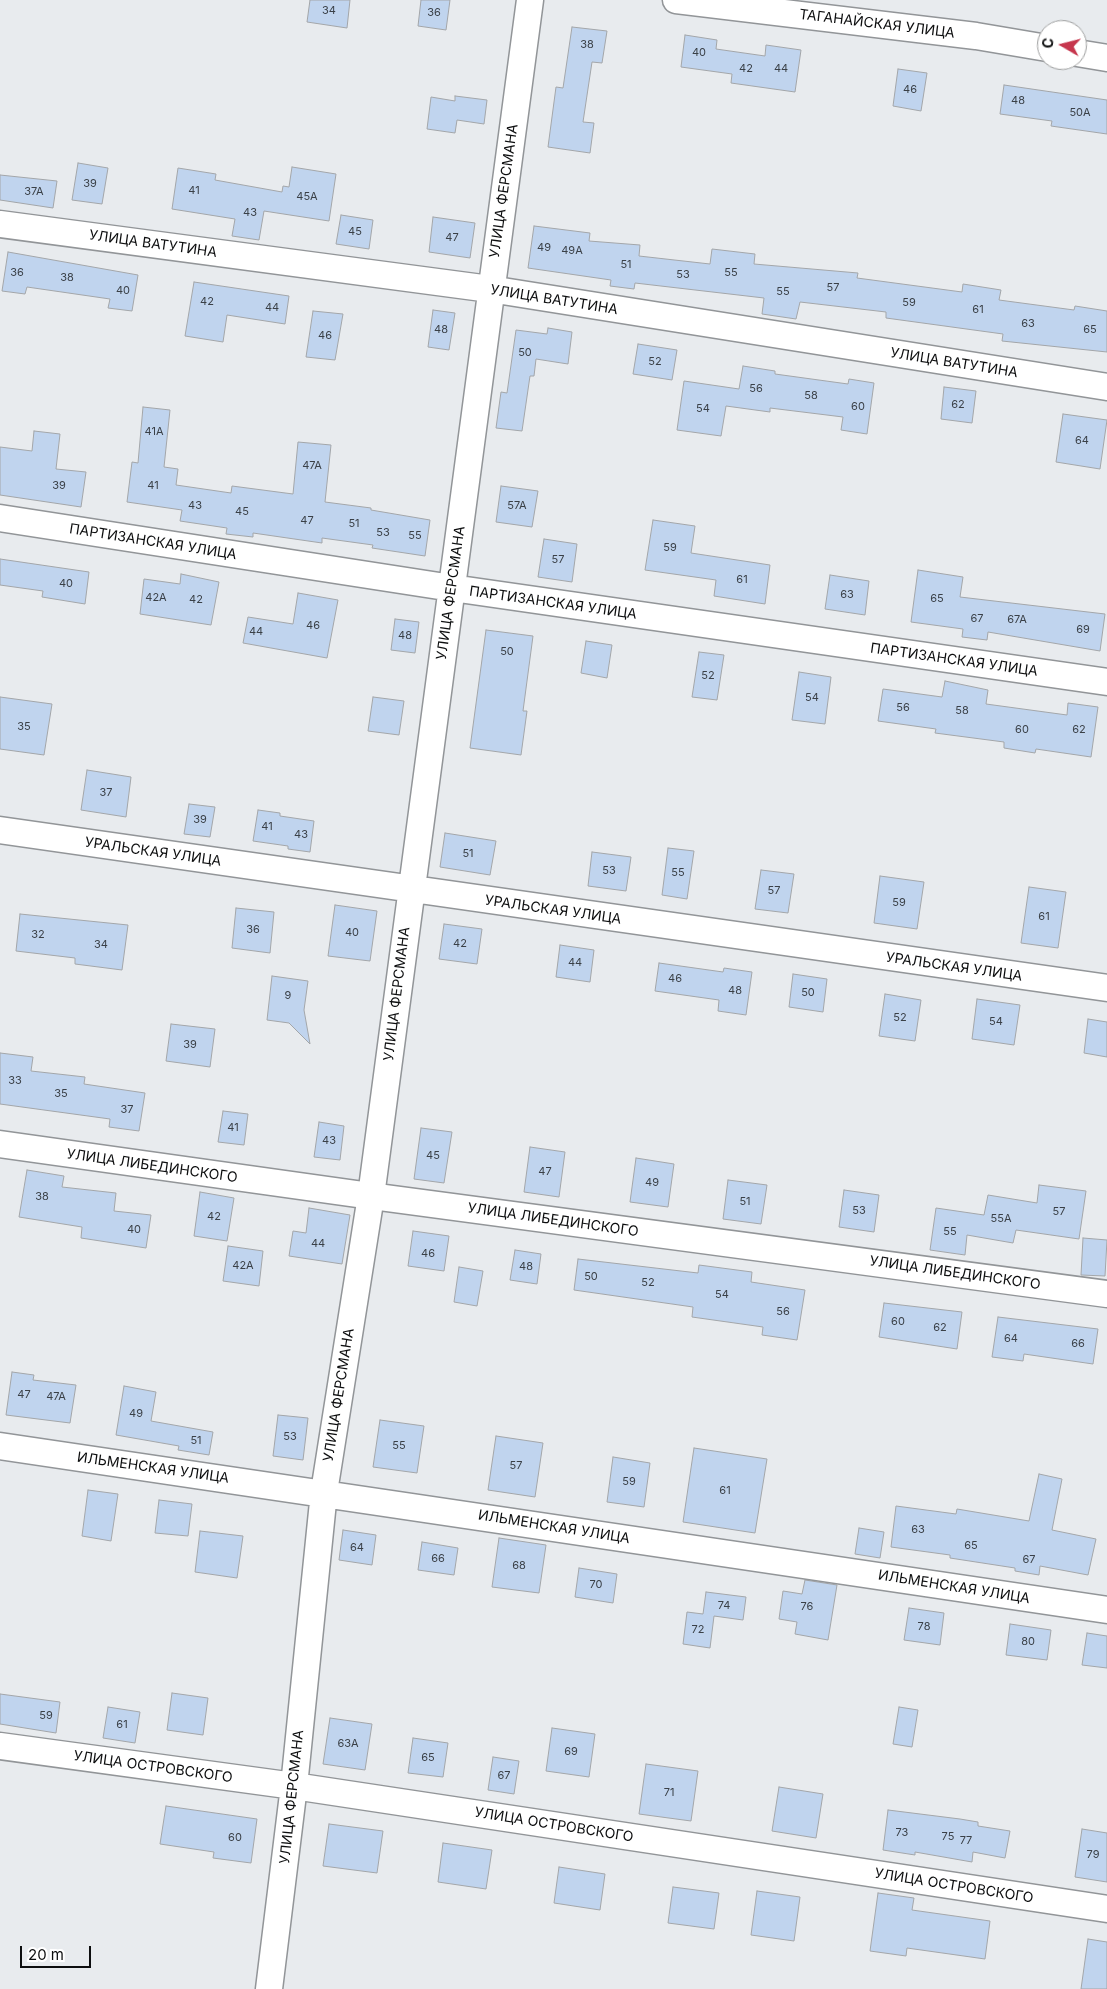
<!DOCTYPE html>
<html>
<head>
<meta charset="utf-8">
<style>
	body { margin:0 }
	#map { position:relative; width:1107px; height:1989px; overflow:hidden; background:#e8ebee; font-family:Inter,sans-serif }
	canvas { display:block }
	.north { position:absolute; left:1037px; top:20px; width:50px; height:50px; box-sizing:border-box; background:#fff; border:1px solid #9e9f9f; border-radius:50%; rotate:278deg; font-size:14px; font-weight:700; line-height:20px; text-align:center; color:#0d0e0f }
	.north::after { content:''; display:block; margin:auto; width:18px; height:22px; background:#c6364d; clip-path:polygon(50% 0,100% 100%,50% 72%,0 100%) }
	.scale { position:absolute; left:20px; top:1946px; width:71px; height:22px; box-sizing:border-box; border:2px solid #0d0e0f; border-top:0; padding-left:6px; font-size:15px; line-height:18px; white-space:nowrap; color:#0d0e0f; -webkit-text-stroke:4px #fff; paint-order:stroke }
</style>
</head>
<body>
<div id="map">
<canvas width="1107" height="1989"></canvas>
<div class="north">С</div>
<div class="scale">20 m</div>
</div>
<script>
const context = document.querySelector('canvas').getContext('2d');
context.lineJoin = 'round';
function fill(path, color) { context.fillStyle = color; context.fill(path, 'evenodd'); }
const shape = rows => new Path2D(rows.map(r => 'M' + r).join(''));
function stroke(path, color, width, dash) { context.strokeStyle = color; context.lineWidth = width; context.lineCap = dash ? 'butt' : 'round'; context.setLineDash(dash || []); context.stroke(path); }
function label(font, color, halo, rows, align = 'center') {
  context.font = font + ' Inter,sans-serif'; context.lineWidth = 4.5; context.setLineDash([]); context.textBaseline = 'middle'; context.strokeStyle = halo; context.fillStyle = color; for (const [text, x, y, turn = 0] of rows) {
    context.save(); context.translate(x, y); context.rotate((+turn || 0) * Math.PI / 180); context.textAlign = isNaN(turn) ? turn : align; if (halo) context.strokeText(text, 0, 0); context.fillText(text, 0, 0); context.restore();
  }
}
const building = shape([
	[310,0,350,0,347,28,307,22,310,0],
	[421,0,450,0,446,30,418,26,421,0],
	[572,27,607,31,602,63,592,62,583,122,594,123,590,153,548,147,556,87,563,88,572,27],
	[685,35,717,40,716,49,765,56,766,45,801,50,795,92,731,83,732,74,681,67,685,35],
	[898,69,927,73,921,111,893,106,898,69],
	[1004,85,1107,100,1107,134,1051,126,1052,121,1000,114,1004,85],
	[455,96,487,100,484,124,457,120,455,133,427,129,431,97,455,101,455,96],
	[78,163,108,168,102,204,72,200,78,163],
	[292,167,336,174,329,221,264,211,259,240,232,236,235,219,172,209,178,168,216,174,215,180,282,192,283,186,289,187,292,167],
	[0,175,57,181,53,208,0,200,0,175],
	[341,215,373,220,369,249,336,244,341,215],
	[433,217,475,223,470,258,429,252,433,217],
	[534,226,590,233,589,241,640,245,639,256,710,264,712,249,755,254,754,264,858,273,857,278,962,292,963,284,1001,290,999,300,1074,310,1075,306,1107,311,1107,352,1002,341,1003,334,886,318,886,312,800,302,796,319,762,314,764,298,635,283,634,289,610,286,611,280,528,268,534,226],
	[8,252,138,275,132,311,108,308,110,299,27,287,25,294,2,291,8,252],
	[194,282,289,296,285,324,227,315,223,342,185,336,194,282],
	[433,310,455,313,449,350,428,347,433,310],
	[313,311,343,314,335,360,306,357,313,311],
	[548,328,572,332,568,364,536,359,534,376,530,376,522,431,496,428,501,392,507,393,516,330,547,334,548,328],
	[638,344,677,350,672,380,633,374,638,344],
	[743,366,775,371,775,374,848,384,849,379,874,383,867,434,841,430,843,417,770,408,770,412,726,406,721,436,677,430,684,381,739,389,743,366],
	[944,387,976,391,972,423,941,419,944,387],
	[143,407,170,410,164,467,178,469,176,485,231,493,232,486,293,494,298,442,331,445,325,502,371,508,371,510,430,520,425,556,372,548,373,545,322,538,322,543,253,533,253,537,226,534,227,528,180,521,182,510,127,502,132,462,138,463,143,407],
	[1063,414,1107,420,1100,469,1056,462,1063,414],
	[34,431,60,434,56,469,86,472,81,507,0,495,0,447,32,451,34,431],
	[501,486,538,491,532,527,496,522,501,486],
	[653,520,695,526,691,553,770,565,765,604,714,596,716,580,645,570,653,520],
	[544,539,577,544,572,582,538,577,544,539],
	[0,559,89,572,85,604,42,597,43,591,0,585,0,559],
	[918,570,963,577,960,597,1105,614,1100,651,988,632,987,640,962,637,963,629,911,622,918,570],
	[181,574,219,582,211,625,140,614,144,579,180,584,181,574],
	[830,575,869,581,865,615,825,609,830,575],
	[298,593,338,600,327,658,243,643,248,617,293,624,298,593],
	[395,619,419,622,415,653,391,650,395,619],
	[486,630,533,636,523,711,527,711,521,755,470,748,486,630],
	[586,641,612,645,607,678,581,673,586,641],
	[699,652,724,655,717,700,692,697,699,652],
	[799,672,831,677,825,724,792,720,799,672],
	[945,681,988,690,986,704,1067,715,1068,703,1098,707,1091,757,1036,749,1035,753,1004,748,1004,742,935,733,936,729,878,721,883,689,942,697,945,681],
	[0,697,52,704,44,755,0,749,0,697],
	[373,697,404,701,399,735,368,731,373,697],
	[87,770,131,777,126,817,81,810,87,770],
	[189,804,215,807,210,837,184,834,189,804],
	[258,810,280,813,280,816,314,821,310,852,288,849,288,846,253,841,258,810],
	[445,833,496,841,490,875,440,867,445,833],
	[668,848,694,851,687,899,662,895,668,848],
	[592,852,631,857,626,891,588,886,592,852],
	[761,870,794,874,788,913,755,909,761,870],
	[880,876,924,882,917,929,874,923,880,876],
	[1029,887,1066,892,1058,948,1021,943,1029,887],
	[335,905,377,911,370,961,328,956,335,905],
	[236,908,274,912,270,953,232,948,236,908],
	[20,914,128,925,122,970,75,964,75,958,16,951,20,914],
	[444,924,482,929,477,964,439,959,444,924],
	[560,945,594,950,590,982,556,977,560,945],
	[659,963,723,972,724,968,752,972,746,1015,718,1011,719,1000,655,991,659,963],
	[793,974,827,979,823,1012,789,1007,793,974],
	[272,976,308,981,304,1010,310,1044,289,1023,267,1020,272,976],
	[885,994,921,1000,915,1041,879,1036,885,994],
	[977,999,1020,1005,1014,1045,972,1039,977,999],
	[1088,1019,1107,1022,1107,1057,1084,1053,1088,1019],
	[171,1024,215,1029,210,1067,166,1061,171,1024],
	[0,1053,33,1057,31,1071,85,1077,84,1084,145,1093,139,1131,109,1127,110,1119,0,1104,0,1053],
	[223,1111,248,1114,244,1145,218,1142,223,1111],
	[319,1122,344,1126,340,1160,314,1157,319,1122],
	[421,1128,452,1132,444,1183,414,1179,421,1128],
	[530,1147,565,1152,559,1197,524,1192,530,1147],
	[636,1158,674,1164,668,1207,630,1202,636,1158],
	[27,1170,64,1176,62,1187,116,1193,114,1211,151,1215,146,1248,81,1238,82,1227,19,1217,27,1170],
	[728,1180,767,1185,761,1224,723,1219,728,1180],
	[1039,1185,1086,1191,1079,1239,1016,1230,1013,1243,967,1235,965,1255,930,1250,936,1208,984,1215,988,1195,1037,1203,1039,1185],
	[844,1190,879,1195,874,1232,839,1227,844,1190],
	[200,1192,234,1198,227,1241,194,1236,200,1192],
	[309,1208,350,1215,342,1264,289,1256,293,1231,306,1233,309,1208],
	[413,1231,449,1236,444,1271,408,1266,413,1231],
	[1083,1238,1107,1240,1105,1276,1081,1275,1083,1238],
	[228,1246,263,1251,259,1286,223,1281,228,1246],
	[515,1250,541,1254,537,1284,510,1280,515,1250],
	[578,1259,698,1273,699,1265,752,1272,751,1282,805,1290,797,1340,762,1335,763,1327,692,1317,693,1307,574,1290,578,1259],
	[459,1267,483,1271,477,1306,454,1302,459,1267],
	[884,1303,962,1312,957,1349,879,1337,884,1303],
	[998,1317,1098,1329,1093,1364,1024,1354,1023,1361,992,1357,998,1317],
	[12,1372,34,1375,33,1380,76,1385,70,1423,6,1415,12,1372],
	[124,1386,156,1392,151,1421,213,1432,209,1455,178,1450,179,1446,116,1435,124,1386],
	[278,1415,308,1418,303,1460,273,1456,278,1415],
	[380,1420,424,1426,417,1473,373,1467,380,1420],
	[496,1436,543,1443,535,1497,488,1490,496,1436],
	[694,1448,767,1459,755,1533,683,1522,694,1448],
	[613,1457,650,1463,644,1507,607,1502,613,1457],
	[1039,1474,1062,1479,1052,1530,1096,1539,1088,1575,1040,1566,1039,1575,1015,1571,1015,1568,950,1558,950,1555,891,1547,896,1506,956,1514,957,1509,1029,1521,1039,1474],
	[88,1490,118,1494,111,1541,82,1536,88,1490],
	[159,1500,192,1504,188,1536,155,1533,159,1500],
	[859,1528,884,1532,880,1558,855,1554,859,1528],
	[343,1530,376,1535,372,1565,339,1560,343,1530],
	[200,1531,243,1536,237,1578,195,1572,200,1531],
	[499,1538,546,1545,539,1593,492,1587,499,1538],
	[422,1542,458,1548,454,1575,418,1570,422,1542],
	[579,1568,617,1574,613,1603,575,1597,579,1568],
	[805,1580,837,1585,828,1640,795,1634,797,1622,779,1619,783,1591,802,1594,805,1580],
	[706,1592,746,1597,743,1620,714,1616,710,1648,683,1644,687,1612,703,1614,706,1592],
	[909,1608,944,1613,940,1645,904,1640,909,1608],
	[1010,1624,1051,1630,1047,1660,1006,1655,1010,1624],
	[1087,1633,1107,1636,1107,1668,1082,1665,1087,1633],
	[172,1693,208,1698,203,1735,167,1730,172,1693],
	[0,1694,60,1702,56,1733,0,1724,0,1694],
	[108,1707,140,1712,135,1743,103,1738,108,1707],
	[899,1707,918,1710,912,1747,893,1744,899,1707],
	[330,1718,372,1724,365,1770,323,1764,330,1718],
	[552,1728,595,1734,589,1777,546,1771,552,1728],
	[413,1738,448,1743,443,1777,408,1773,413,1738],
	[493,1757,519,1761,514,1794,488,1790,493,1757],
	[646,1764,698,1771,691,1821,639,1814,646,1764],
	[779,1787,823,1794,816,1838,772,1831,779,1787],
	[166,1806,257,1819,251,1863,213,1858,214,1852,160,1844,166,1806],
	[888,1810,960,1819,978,1822,978,1826,1010,1831,1005,1858,973,1852,972,1862,915,1852,915,1855,883,1850,888,1810],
	[329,1824,383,1831,377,1873,323,1866,329,1824],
	[1082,1829,1107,1833,1107,1882,1075,1877,1082,1829],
	[443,1843,492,1850,486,1889,438,1882,443,1843],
	[559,1867,605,1874,600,1910,554,1903,559,1867],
	[673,1887,719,1893,714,1929,668,1923,673,1887],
	[757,1891,800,1897,794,1941,751,1935,757,1891],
	[878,1893,914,1898,912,1910,990,1921,985,1959,907,1948,906,1956,870,1951,878,1893],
	[1088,1939,1107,1942,1107,1989,1081,1989,1088,1939]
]);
const minor = shape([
	[676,0,976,36,1047,48],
	[1077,53,1107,58],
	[0,224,490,289,1107,387],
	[0,518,452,588,1107,682],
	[0,830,1107,988],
	[0,1144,371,1196,1107,1294],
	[0,1446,1107,1610],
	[0,1746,294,1786,1107,1909],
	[269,1989,294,1786,324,1492,371,1196,530,0]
]);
const numberNames = [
	["34",329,11],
	["36",434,13],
	["38",587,45],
	["40",699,53],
	["42",746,69],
	["44",781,69],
	["46",910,90],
	["48",1018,101],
	["50А",1080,113],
	["39",90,184],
	["41",194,191],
	["37А",34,192],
	["45А",307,197],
	["43",250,213],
	["45",355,232],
	["47",452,238],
	["49",544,248],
	["49А",572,251],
	["51",626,265],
	["36",17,273],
	["55",731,273],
	["53",683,275],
	["38",67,278],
	["57",833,288],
	["40",123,291],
	["55",783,292],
	["42",207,302],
	["59",909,303],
	["44",272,308],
	["61",978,310],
	["63",1028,324],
	["48",441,330],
	["65",1090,330],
	["46",325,336],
	["50",525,353],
	["52",655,362],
	["56",756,389],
	["58",811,396],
	["62",958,405],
	["60",858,407],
	["54",703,409],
	["41А",154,432],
	["64",1082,441],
	["47А",312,466],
	["39",59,486],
	["41",153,486],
	["43",195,506],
	["57А",517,506],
	["45",242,512],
	["47",307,521],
	["51",354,524],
	["53",383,533],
	["55",415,536],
	["59",670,548],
	["57",558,560],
	["61",742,580],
	["40",66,584],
	["63",847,595],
	["42А",156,598],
	["65",937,599],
	["42",196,600],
	["67",977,619],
	["67А",1017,620],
	["46",313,626],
	["69",1083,630],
	["44",256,632],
	["48",405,636],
	["50",507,652],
	["52",708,676],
	["54",812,698],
	["56",903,708],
	["58",962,711],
	["35",24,727],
	["60",1022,730],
	["62",1079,730],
	["37",106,793],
	["39",200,820],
	["41",267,827],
	["43",301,835],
	["51",468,854],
	["53",609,871],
	["55",678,873],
	["57",774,891],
	["59",899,903],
	["61",1044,917],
	["36",253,930],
	["40",352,933],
	["32",38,935],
	["42",460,944],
	["34",101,945],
	["44",575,963],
	["46",675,979],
	["48",735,991],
	["50",808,993],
	["9",288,996],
	["52",900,1018],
	["54",996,1022],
	["39",190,1045],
	["33",15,1081],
	["35",61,1094],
	["37",127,1110],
	["41",233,1128],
	["43",329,1141],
	["45",433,1156],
	["47",545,1172],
	["49",652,1183],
	["38",42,1197],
	["51",745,1202],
	["53",859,1211],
	["57",1059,1212],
	["42",214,1217],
	["55А",1001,1219],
	["40",134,1230],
	["55",950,1232],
	["44",318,1244],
	["46",428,1254],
	["42А",243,1266],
	["48",526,1267],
	["50",591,1277],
	["52",648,1283],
	["54",722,1295],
	["56",783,1312],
	["60",898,1322],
	["62",940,1328],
	["64",1011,1339],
	["66",1078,1344],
	["47",24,1395],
	["47А",56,1397],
	["49",136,1414],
	["53",290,1437],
	["51",196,1441],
	["55",399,1446],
	["57",516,1466],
	["59",629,1482],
	["61",725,1491],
	["63",918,1530],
	["65",971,1546],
	["64",357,1548],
	["66",438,1559],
	["67",1029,1560],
	["68",519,1566],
	["70",596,1585],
	["74",724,1606],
	["76",807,1607],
	["78",924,1627],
	["72",698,1630],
	["80",1028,1642],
	["59",46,1716],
	["61",122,1725],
	["63А",348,1744],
	["69",571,1752],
	["65",428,1758],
	["67",504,1776],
	["71",669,1793],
	["73",902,1833],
	["75",948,1837],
	["60",235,1838],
	["77",966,1841],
	["79",1093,1855]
];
const streetNames = [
	["ТАГАНАЙСКАЯ УЛИЦА",877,24,7],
	["УЛИЦА ФЕРСМАНА",504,191,-82],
	["УЛИЦА ВАТУТИНА",153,244,8],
	["УЛИЦА ВАТУТИНА",554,300,9],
	["УЛИЦА ВАТУТИНА",954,363,9],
	["ПАРТИЗАНСКАЯ УЛИЦА",153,542,9],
	["УЛИЦА ФЕРСМАНА",451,593,-82],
	["ПАРТИЗАНСКАЯ УЛИЦА",553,603,8],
	["ПАРТИЗАНСКАЯ УЛИЦА",954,660,8],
	["УРАЛЬСКАЯ УЛИЦА",153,852,8],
	["УРАЛЬСКАЯ УЛИЦА",553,910,8],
	["УРАЛЬСКАЯ УЛИЦА",954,967,8],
	["УЛИЦА ФЕРСМАНА",397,994,-83],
	["УЛИЦА ЛИБЕДИНСКОГО",152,1166,8],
	["УЛИЦА ЛИБЕДИНСКОГО",553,1220,8],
	["УЛИЦА ЛИБЕДИНСКОГО",955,1273,8],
	["УЛИЦА ФЕРСМАНА",339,1395,-81],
	["ИЛЬМЕНСКАЯ УЛИЦА",153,1468,8],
	["ИЛЬМЕНСКАЯ УЛИЦА",554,1527,9],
	["ИЛЬМЕНСКАЯ УЛИЦА",954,1587,9],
	["УЛИЦА ОСТРОВСКОГО",153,1767,8],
	["УЛИЦА ФЕРСМАНА",292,1797,-84],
	["УЛИЦА ОСТРОВСКОГО",554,1825,9],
	["УЛИЦА ОСТРОВСКОГО",954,1886,9]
];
fill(building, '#c0d4ee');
stroke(building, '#a3a6a9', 1);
stroke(minor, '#929598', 29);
stroke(minor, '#fff', 26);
label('11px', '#3a4047', null, numberNames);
label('14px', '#0d0e0f', '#fff', streetNames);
</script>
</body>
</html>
